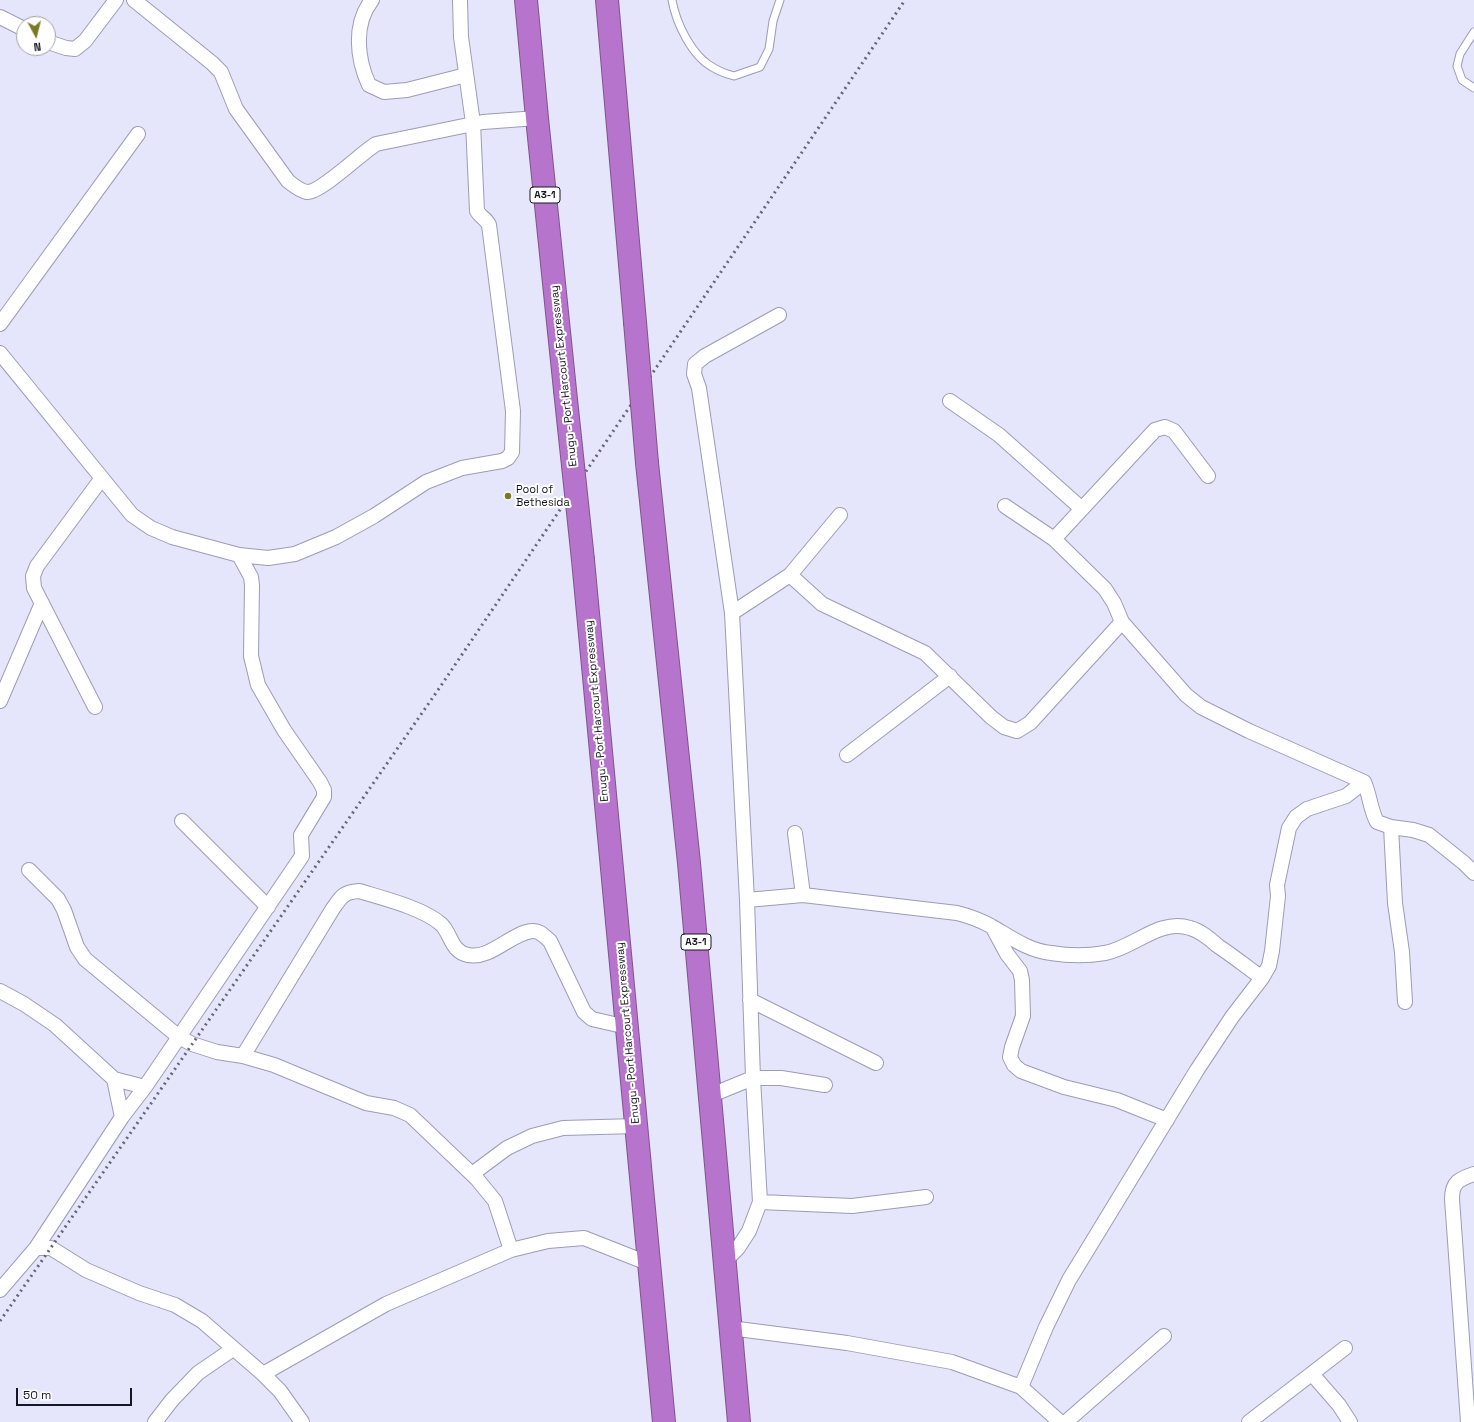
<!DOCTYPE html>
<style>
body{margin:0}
#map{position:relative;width:1474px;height:1422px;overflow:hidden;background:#e5e6fc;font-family:"Space Grotesk",sans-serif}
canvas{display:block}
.north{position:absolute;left:16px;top:16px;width:40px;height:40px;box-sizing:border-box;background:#fff;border:1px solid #a2a2a6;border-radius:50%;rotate:173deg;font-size:11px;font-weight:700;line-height:16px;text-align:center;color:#161720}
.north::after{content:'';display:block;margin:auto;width:14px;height:18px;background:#797b23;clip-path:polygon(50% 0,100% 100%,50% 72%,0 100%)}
.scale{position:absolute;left:16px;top:1388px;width:116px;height:18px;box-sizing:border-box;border:2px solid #161720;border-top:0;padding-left:5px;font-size:12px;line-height:14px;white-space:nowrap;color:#161720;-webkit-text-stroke:3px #fff;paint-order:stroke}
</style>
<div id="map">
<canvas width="1474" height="1422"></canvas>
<div class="north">N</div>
<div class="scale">50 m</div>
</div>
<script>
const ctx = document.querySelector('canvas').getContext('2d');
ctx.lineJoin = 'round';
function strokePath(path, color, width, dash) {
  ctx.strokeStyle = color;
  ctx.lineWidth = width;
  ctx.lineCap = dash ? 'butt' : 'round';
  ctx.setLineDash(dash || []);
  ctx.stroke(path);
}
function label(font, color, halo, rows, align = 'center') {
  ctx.font = font + ' "Space Grotesk",sans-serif';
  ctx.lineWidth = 4;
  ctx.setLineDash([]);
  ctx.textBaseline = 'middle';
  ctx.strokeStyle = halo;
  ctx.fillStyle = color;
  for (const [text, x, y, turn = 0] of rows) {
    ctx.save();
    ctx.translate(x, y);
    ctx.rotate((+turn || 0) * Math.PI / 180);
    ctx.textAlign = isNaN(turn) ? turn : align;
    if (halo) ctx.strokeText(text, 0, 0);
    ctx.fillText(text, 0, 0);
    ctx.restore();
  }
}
const lane = new Path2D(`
 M672 0C676 23 692 57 714 68 720 72 727 74 734 76L760 67 769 49 773 21 780 0
 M1474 32 1460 54 1457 66 1462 80 1474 88`);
const street = new Path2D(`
 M134 0 212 63 221 72 236 109 288 181C293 185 300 191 307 192 319 193 358 157 369 149L376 144 483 122 537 118
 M372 0C353 24 357 59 369 85L384 92 407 90 466 75
 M0 17 24 29
 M48 42 66 48 75 49 85 41 116 0
 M0 324 138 134
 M0 353 132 515 151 528 172 537 239 555 251 577 252 585 251 656 258 685 284 730 320 782 324 790V797L301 835 302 856 145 1087 122 1117 36 1248
 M950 401 999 435 1082 509
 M1005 506 1054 539 1105 589 1114 603 1122 622 1186 695 1201 707 1249 731 1364 782C1370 795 1370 809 1377 822L1391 827 1413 830 1429 835 1464 863 1474 873
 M1054 539 1155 430 1165 427 1174 431 1208 476
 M239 555 268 558 295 554 336 537 374 516 426 482 462 468 502 461 508 458 512 452 513 411 489 225C486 218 480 217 477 211L473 123 461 37 460 0
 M790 575 822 604 925 653 991 717 1004 727 1017 731 1030 723 1122 622
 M732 613 790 575 840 515
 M0 701 42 603
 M95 707 34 588 33 576 37 566 102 478
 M847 755 950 676
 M182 821 268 907
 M1391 827 1395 903 1402 952 1405 1002
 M795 833 803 895
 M29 870 58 899 64 910 77 947 85 959 179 1037 192 1044 217 1052 243 1056 274 1065 366 1103 394 1108 410 1115 477 1179 495 1201 511 1250
 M747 900 803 895 957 913C969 916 980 920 991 926 1010 937 1029 951 1051 953 1069 956 1088 956 1105 953 1134 948 1159 918 1190 928 1201 931 1210 939 1218 946 1233 956 1247 967 1262 978
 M993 928 1007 954 1020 971 1022 980 1023 1016 1012 1047 1010 1057 1014 1065 1021 1071 1064 1087 1117 1100 1167 1120
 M0 991 24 1004 55 1025 114 1079 145 1087
 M750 1000 876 1063
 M243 1056 332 910C341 897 343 892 359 891 382 898 423 908 441 924 451 933 451 952 468 955 490 960 511 933 532 931 540 930 545 937 550 941L584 1012 592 1019 627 1027
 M114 1079 122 1117
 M709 1096 753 1078H781L825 1085
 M472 1174 507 1148 532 1136 563 1128 637 1126
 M760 1202 852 1206 926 1197
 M724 1262 738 1248 749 1231 760 1202 753 1078 747 900 732 613 699 388 694 374 695 364 705 356 779 315
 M0 1290 36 1248H51L86 1270 139 1293 175 1305 202 1321 263 1374 386 1304 511 1250 548 1241 584 1238 650 1264
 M730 1328 847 1343 952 1362 1021 1387 1060 1422
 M263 1374 280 1391 302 1422
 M1312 1374 1339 1405 1350 1422
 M1021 1387 1046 1327 1069 1280 1197 1070 1232 1017 1262 978 1269 966 1272 951 1278 896 1277 885 1289 828 1296 817 1307 809 1346 796 1364 782
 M155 1422 172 1400 198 1373 233 1349
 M1066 1422 1164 1336
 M1249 1422 1345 1348
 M1468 1422 1452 1199C1452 1182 1459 1179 1474 1174`);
const highway = new Path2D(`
 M526 0 537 118 565 390
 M607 0 635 322
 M647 463 689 863 739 1422
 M583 560 664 1422`);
const rail = new Path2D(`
 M0 1321 438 690 905 0`);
const highwayBridge = new Path2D(`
 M635 322 647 463
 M565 390 583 560`);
const markers = [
 [508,496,4,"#797b23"]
];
const shields = [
 [545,195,30],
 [696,942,30]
];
const shieldNames = [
 ["A3-1",545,195],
 ["A3-1",696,942]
];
const streetNames = [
 ["Enugu - Port Harcourt Expressway",564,376,-96],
 ["Enugu - Port Harcourt Expressway",597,711,-95],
 ["Enugu - Port Harcourt Expressway",628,1033,-95]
];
const poiNames = [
 ["Pool of",516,490],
 ["Bethesida",516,503]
];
strokePath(lane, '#9b9cb6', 9);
strokePath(street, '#9b9cb6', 16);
strokePath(highway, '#7f5390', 24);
strokePath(lane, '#fff', 7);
strokePath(street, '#fff', 14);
strokePath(highway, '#b774cc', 22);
strokePath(rail, '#666775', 3, [2, 4]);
strokePath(highwayBridge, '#7f5390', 24, []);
strokePath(highwayBridge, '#b774cc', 22);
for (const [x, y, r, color] of markers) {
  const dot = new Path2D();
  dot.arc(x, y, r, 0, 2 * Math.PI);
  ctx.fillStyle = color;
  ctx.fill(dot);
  strokePath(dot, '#fff', 1.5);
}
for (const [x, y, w] of shields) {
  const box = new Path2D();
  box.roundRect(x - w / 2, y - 8, w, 16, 3);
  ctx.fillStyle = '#fff';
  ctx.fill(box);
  strokePath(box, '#161720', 1);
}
label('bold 10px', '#161720', null, shieldNames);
label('11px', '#161720', '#fff', streetNames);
label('11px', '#161720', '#fff', poiNames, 'left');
</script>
